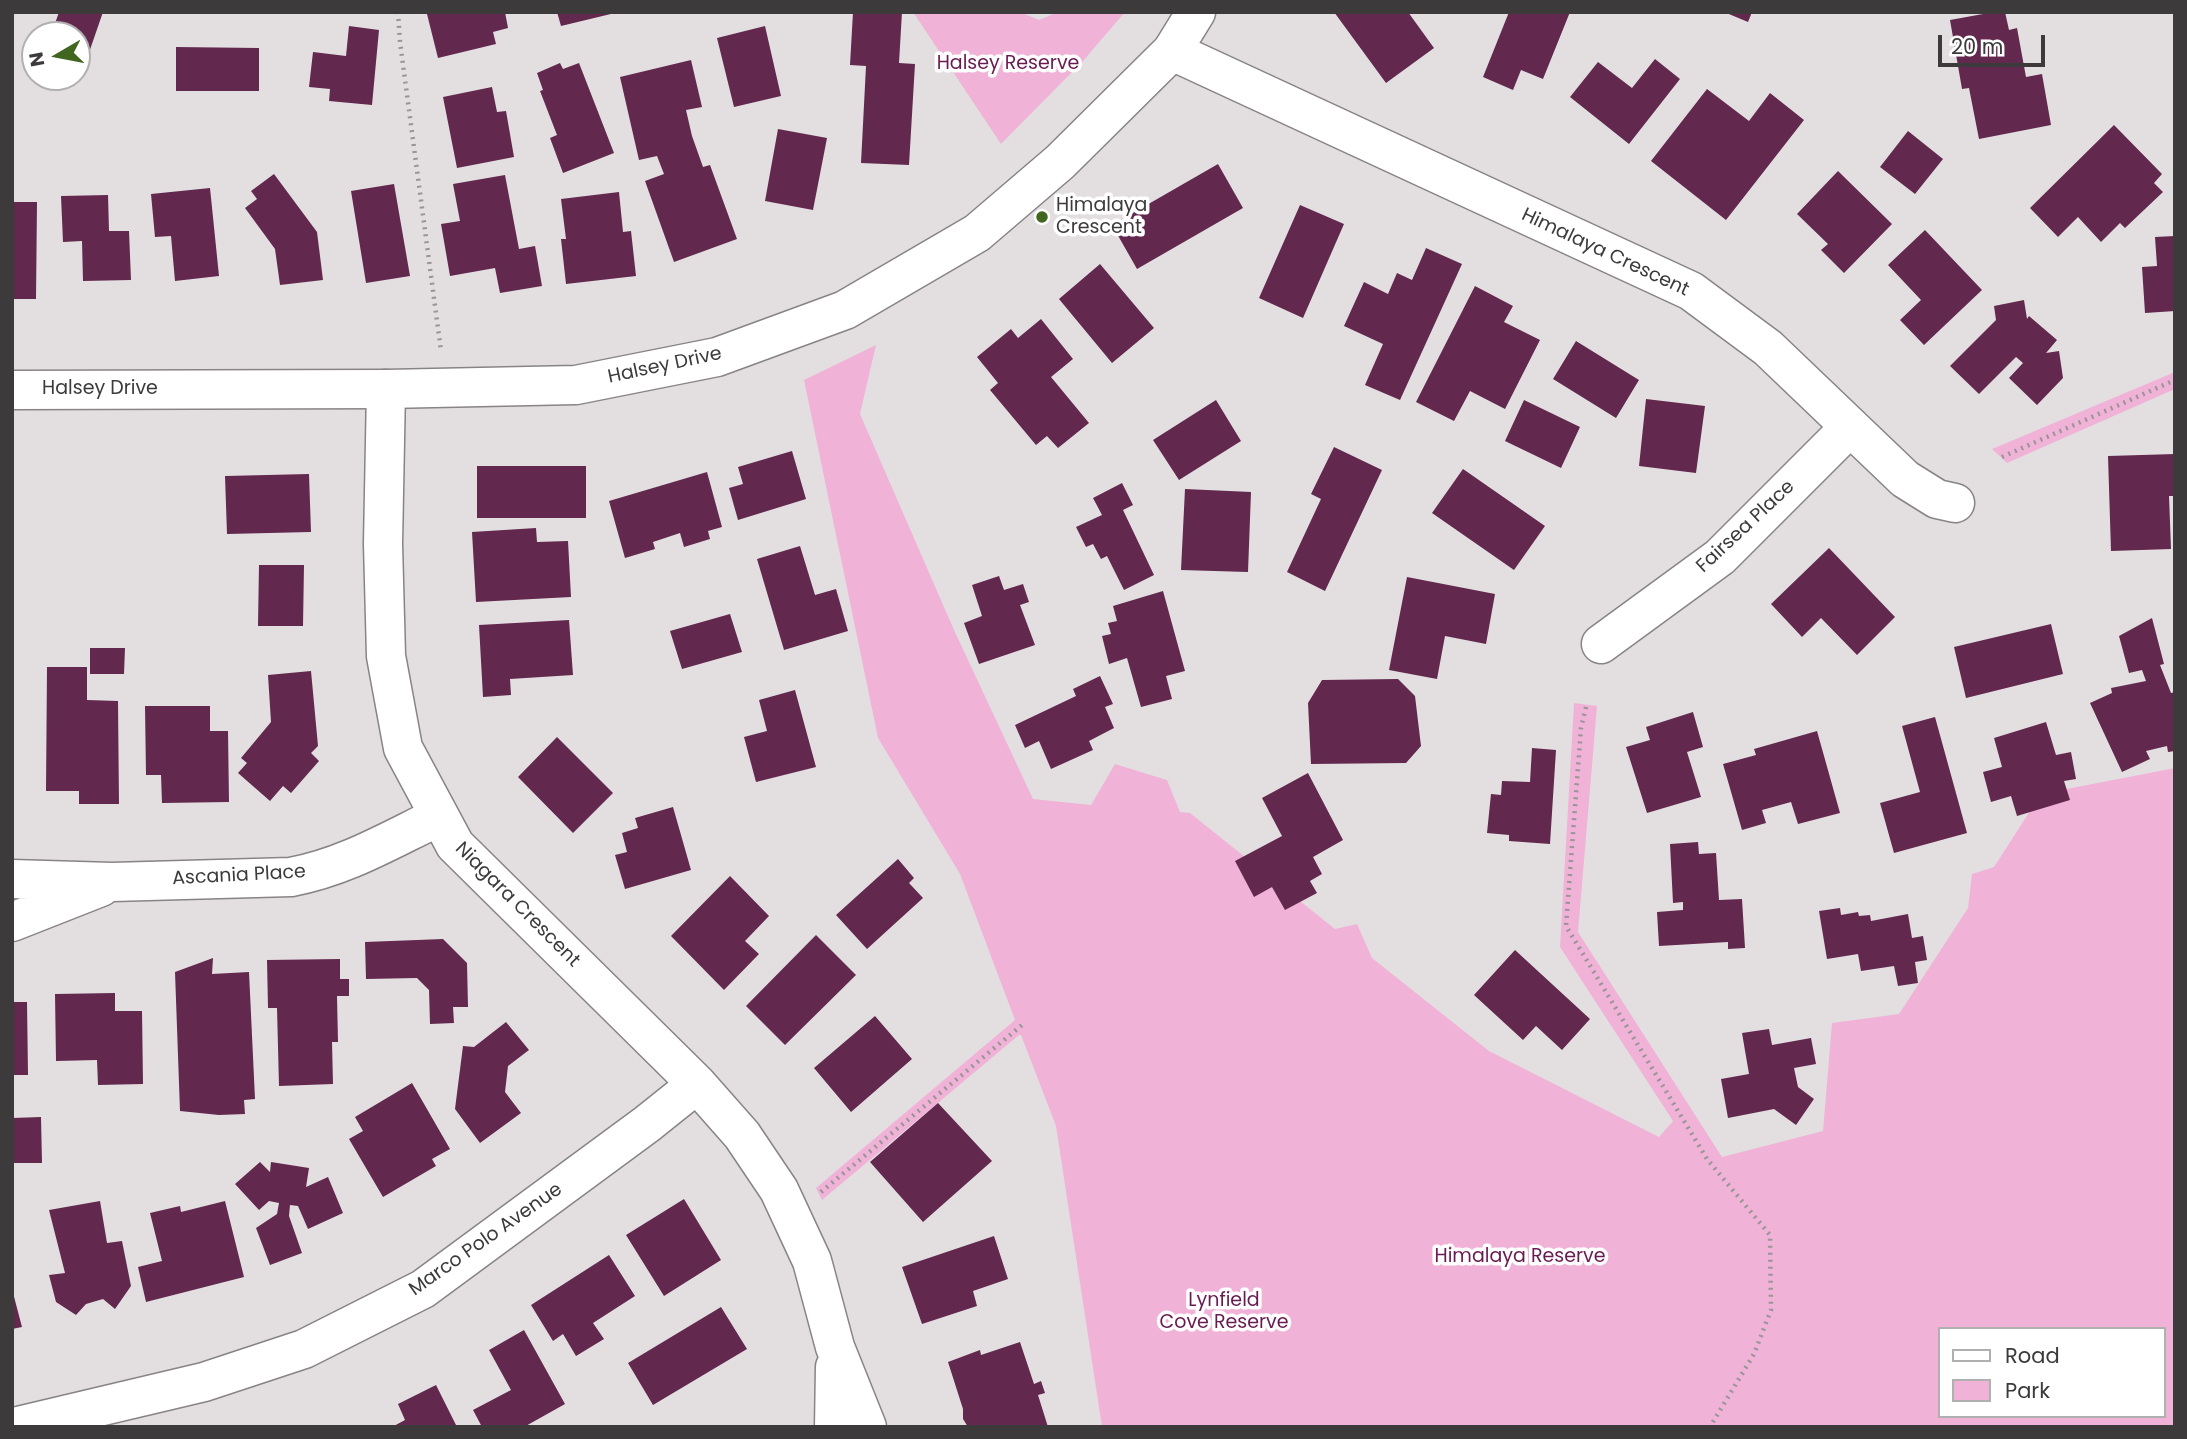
<!DOCTYPE html>
<style>
body{margin:0}
#map{position:relative;width:2187px;height:1439px;overflow:hidden;background:#e3dfe1;font-family:Poppins,sans-serif}
canvas{display:block}
.frame{position:absolute;inset:0;border:14px solid #3c3a3b;pointer-events:none}
.legend{position:absolute;left:1938px;top:1327px;width:228px;height:91px;box-sizing:border-box;background:#fff;border:2px solid #b1b0b1;margin:0;padding:9px 12px;list-style:none;font-size:21px;color:#3c3a3b}
.legend li{display:flex;align-items:center;gap:14px;height:35px}
.legend b{width:35px;border:2px solid #b1b0b1}
.north{position:absolute;left:21px;top:21px;width:70px;height:70px;box-sizing:border-box;background:#fff;border:2px solid #b1b0b1;border-radius:50%;rotate:260deg;font-size:19px;font-weight:700;line-height:28px;text-align:center;color:#3c3a3b}
.north::after{content:'';display:block;margin:auto;width:24px;height:32px;background:#40661f;clip-path:polygon(50% 0,100% 100%,50% 72%,0 100%)}
.scale{position:absolute;left:1938px;top:35px;width:107px;height:32px;box-sizing:border-box;border:4px solid #3c3a3b;border-top:0;padding-left:9px;font-size:21px;line-height:24px;white-space:nowrap;color:#3c3a3b;-webkit-text-stroke:5px #fff;paint-order:stroke}
</style>
<div id="map">
<canvas width="2187" height="1439"></canvas>
<div class="frame"></div>
<ul class="legend">
<li><b style="height:9px;background:#fff"></b>Road</li>
<li><b style="height:19px;background:#f0b3d7"></b>Park</li>
</ul>
<div class="north">N</div>
<div class="scale">20 m</div>
</div>
<script>
const ctx = document.querySelector('canvas').getContext('2d');
ctx.lineJoin = 'round';
function fillPath(path, color) {
  ctx.fillStyle = color;
  ctx.fill(path, 'evenodd');
}
function strokePath(path, color, width, dash) {
  ctx.strokeStyle = color;
  ctx.lineWidth = width;
  ctx.lineCap = dash ? 'butt' : 'round';
  ctx.setLineDash(dash || []);
  ctx.stroke(path);
}
function label(font, color, halo, rows, align = 'center') {
  ctx.font = font + ' Poppins,sans-serif';
  ctx.lineWidth = 7;
  ctx.setLineDash([]);
  ctx.textBaseline = 'middle';
  ctx.strokeStyle = halo;
  ctx.fillStyle = color;
  for (const [text, x, y, turn = 0] of rows) {
    ctx.save();
    ctx.translate(x, y);
    ctx.rotate((+turn || 0) * Math.PI / 180);
    ctx.textAlign = isNaN(turn) ? turn : align;
    if (halo) ctx.strokeText(text, 0, 0);
    ctx.fillText(text, 0, 0);
    ctx.restore();
  }
}
const green = new Path2D(`
 M913 12H1020L1039 20 1058 12H1125L1083 61 1001 144Z
 M876 345 860 414 954 630 1033 799 1091 805 1115 764 1167 780 1180 812 1190 813 1335 929 1357 924 1372 958 1489 1051 1659 1137 1673 1121 1560 947 1574 703 1597 706 1578 932 1722 1157 1823 1131 1832 1023 1899 1014 1968 908 1972 874 1994 867 2041 794 2175 768V1427H1102L1056 1126 1021 1035H1019L822 1200 816 1188 1015 1020 960 874 878 738 804 380ZM1940 1329H2164V1416H1940Z
 M2175 372V389L2007 463 1992 449Z`);
const building = new Path2D(`
 M59 12H103L84 67 77 64V35H51Z
 M434 12H505L508 28 493 32 496 44 438 58 427 14Z
 M557 12H615V13L561 26Z
 M853 12H902L899 63 915 64 909 165 861 163 866 66 850 65Z
 M1334 12H1408L1434 48 1386 83Z
 M1509 12H1570L1543 79 1521 70 1513 90 1483 77Z
 M1724 12H1752L1748 22Z
 M1994 12H2005L2009 30 2017 28 2026 77 2042 74 2051 125 1979 139 1969 88 1962 89 1950 20Z
 M349 26 379 30 372 105 329 101 330 89 309 87 313 52 346 56Z
 M765 26 781 96 734 107 717 38Z
 M176 47 259 48V91H176Z
 M1655 59 1680 79 1629 144 1570 97 1598 62 1632 88Z
 M691 60 702 107 686 110 692 136 703 167 710 165 737 239 674 262 645 181 664 174 657 156 639 160 620 77Z
 M560 63 563 69 579 63 614 153 563 173 550 138 557 135 540 91 543 90 537 73Z
 M492 87 497 112 506 111 514 157 457 168 443 97Z
 M1707 89 1749 121 1770 93 1804 120 1726 220 1651 161Z
 M2114 125 2162 174 2154 183 2163 192 2125 228 2120 223 2101 242 2078 217 2058 237 2030 208Z
 M778 129 827 138 813 210 765 201Z
 M1908 131 1943 159 1915 194 1880 167Z
 M1218 164 1243 208 1137 269 1112 225Z
 M1838 171 1892 224 1844 273 1821 250 1828 244 1797 214Z
 M274 174 317 232 323 280 280 285 275 249 245 208 257 199 251 191Z
 M505 175 519 249 535 246 542 286 500 293 495 268 450 276 441 224 460 221 453 184Z
 M394 184 410 276 366 283 351 191Z
 M210 188 219 276 175 281 171 236 155 237 151 194Z
 M619 192 623 232 631 231 636 276 566 284 561 239H566L561 199Z
 M108 195 109 231H129L131 280 83 281 82 241 63 242 61 196Z
 M12 202H37L36 299H12Z
 M1300 205 1344 224 1303 318 1259 298Z
 M1925 230 1982 290 1924 345 1900 320 1921 300 1888 265Z
 M2175 236V311L2145 313 2142 267 2157 266 2155 237Z
 M1426 248 1462 264 1400 400 1365 385 1383 344 1344 326 1364 282 1388 294 1397 273 1412 280Z
 M1100 264 1154 328 1112 363 1059 299Z
 M1475 286 1513 306 1504 322 1540 340 1505 409 1470 391 1454 421 1416 402Z
 M2024 300 2027 319 2029 316 2057 340 2046 353 2059 351 2063 378 2037 405 2009 378 2023 363 2016 357 1979 394 1950 366 1996 320 1994 306Z
 M1041 319 1073 359 1051 377 1089 423 1058 448 1047 436 1036 445 990 390 998 383 977 357 1011 329 1018 338Z
 M1576 341 1639 380 1616 418 1553 379Z
 M1646 399 1705 406 1696 473 1639 466Z
 M1216 400 1241 441 1179 480 1153 440Z
 M1524 400 1580 427 1561 468 1505 441Z
 M1334 447 1382 470 1325 591 1287 572 1321 499 1311 494Z
 M792 451 806 499 738 520 729 488 743 484 738 467Z
 M2175 454V496H2169L2171 549 2111 551 2108 456Z
 M477 466H586V518H477Z
 M1463 469 1545 526 1514 570 1432 513Z
 M707 472 722 527 708 531 710 539 684 547 680 533 653 542 655 549 625 558 609 501Z
 M309 474 311 532 227 534 225 476Z
 M1122 483 1133 505 1123 510 1154 575 1124 590 1107 556 1101 559 1093 544 1086 547 1076 527 1102 515 1093 498Z
 M1185 489 1251 492 1248 572 1181 570Z
 M536 528 537 542 568 541 571 597 476 602 472 532Z
 M800 546 815 595 836 589 848 631 784 650 757 559Z
 M1829 548 1895 617 1857 655 1821 618 1802 637 1771 604Z
 M259 565H304L303 626H258Z
 M999 576 1004 590 1023 584 1029 602 1020 605 1035 645 979 664 964 623 982 616 972 585Z
 M1407 577 1495 594 1486 644 1445 636 1437 679 1389 670Z
 M1163 591 1185 671 1166 676 1172 699 1141 707 1127 658 1109 664 1102 636 1111 634 1108 623 1117 621 1113 606Z
 M730 614 742 652 682 669 670 631Z
 M2152 618 2164 664 2160 665 2171 693 2175 692V751L2168 752 2167 746 2146 751 2150 759 2122 772 2090 703 2112 693 2111 688 2146 681 2142 670 2129 673 2119 636Z
 M569 620 573 675 510 679 511 695 483 697 479 625Z
 M2051 624 2063 674 1966 698 1954 647Z
 M90 648H125L124 674H90Z
 M47 667H87V700L118 701 119 804H79V791H46Z
 M311 671 318 746 311 753 319 761 291 793 283 786 270 801 238 773 247 763 241 758 271 722 268 675Z
 M1100 676 1113 704 1105 707 1114 728 1089 741 1093 750 1051 769 1039 741 1025 748 1015 725 1076 696 1073 689Z
 M1398 679 1415 696 1421 746 1406 763 1311 764 1308 703 1322 680Z
 M795 690 816 767 756 782 744 737 767 731 759 700Z
 M145 706H210V731H228L229 802 162 803 161 775H146Z
 M1693 712 1703 747 1687 752 1701 797 1647 813 1626 747 1650 740 1646 727Z
 M1935 717 1967 833 1894 853 1880 803 1920 792 1902 726Z
 M2046 722 2056 755 2071 752 2076 779 2064 781 2070 800 2017 816 2011 796 1991 802 1983 772 2002 767 1994 738Z
 M1817 731 1840 813 1798 824 1791 802 1762 810 1766 823 1742 830 1723 764 1756 755 1754 749Z
 M557 737 613 793 573 833 518 777Z
 M1532 748 1556 750 1550 844 1509 841V835L1487 833 1491 794 1501 795 1502 781 1530 782Z
 M1308 773 1343 840 1313 857 1322 874 1310 881 1317 893 1285 910 1272 887 1254 897 1235 861 1282 836 1262 798Z
 M673 807 691 870 625 889 615 855 627 852 622 833 638 828 635 818Z
 M1698 842 1699 854 1716 853 1719 900 1742 899 1745 948 1728 949V942L1659 946 1657 912 1683 910V902L1673 903 1670 844Z
 M898 859 914 878 909 883 923 898 867 949 836 915Z
 M730 876 769 916 745 941 759 954 724 990 671 936Z
 M1840 908 1841 915 1858 912 1859 916 1870 915 1871 921 1908 914 1912 938 1923 936 1927 960 1915 962 1918 983 1898 986 1894 966 1861 971 1858 954 1827 959 1819 911Z
 M816 935 856 975 785 1045 746 1006Z
 M443 939 467 963 468 1007H453L454 1023 430 1024 429 990 417 978 366 979 365 942Z
 M1515 950 1590 1019 1562 1050 1536 1026 1523 1040 1474 995Z
 M213 958 212 974 249 972 255 1099 244 1100 245 1114 219 1115 180 1111 175 972Z
 M340 959V979H349V996H337L338 1042H332L333 1084 279 1086 277 1008H268L267 960Z
 M115 993V1011H142L143 1084 98 1085 97 1060 56 1061 55 994Z
 M12 1002H27L28 1075H12Z
 M875 1016 912 1059 851 1112 814 1068Z
 M506 1022 529 1050 508 1066 505 1092 521 1113 480 1143 455 1109 463 1046 474 1047Z
 M1769 1029 1772 1045 1811 1038 1816 1064 1794 1068 1798 1087 1814 1099 1796 1125 1774 1109 1728 1118 1721 1079 1749 1074 1742 1033Z
 M412 1083 450 1149 432 1159 436 1166 383 1197 349 1139 363 1131 355 1117Z
 M938 1103 992 1161 923 1222 870 1162Z
 M41 1117 42 1163H12V1118Z
 M260 1162 270 1172 271 1162 309 1168 306 1187 328 1177 343 1213 308 1229 298 1206 290 1205 289 1216 302 1253 270 1265 256 1228 277 1214 279 1203 269 1201 259 1210 235 1184Z
 M684 1199 721 1260 664 1296 626 1235Z
 M100 1201 107 1243 122 1241 131 1286 115 1309 103 1299 86 1304 76 1315 56 1302 49 1275 65 1273 49 1210Z
 M225 1201 244 1277 146 1302 138 1267 162 1261 150 1213 180 1206 181 1212Z
 M994 1236 1008 1279 973 1291 977 1306 922 1324 902 1267Z
 M609 1255 635 1296 593 1323 604 1339 576 1356 563 1334 553 1341 531 1305Z
 M12 1289 22 1327 12 1329Z
 M721 1307 747 1349 653 1405 628 1363Z
 M524 1330 565 1404 524 1427H482L473 1410 511 1390 489 1350Z
 M1020 1342 1034 1384 1041 1381 1045 1393 1038 1395 1048 1427H968L963 1419V1409L948 1362 980 1350 981 1355Z
 M436 1385 457 1427H392L405 1420 398 1404Z`);
const path = new Path2D(`
 M398 12 400 42 441 351
 M2002 457 2175 380
 M1586 707 1581 728 1566 926 1707 1159 1770 1235 1771 1310 1754 1354 1710 1427
 M821 1192 1022 1025`);
const minor = new Path2D(`
 M1172 51 1691 291 1768 348 1905 479 1937 499 1955 503
 M386 389 383 544 386 656 403 748 455 845 697 1084 742 1135 779 1190 812 1261 835 1347 867 1427
 M1601 644 1720 557 1850 427
 M12 879 112 882 291 877C345 867 390 840 438 817
 M12 922 101 887
 M14 1427 204 1382 304 1349 423 1289 647 1124 697 1084
 M834 1427 835 1367`);
const tertiary = new Path2D(`
 M12 390 386 389 576 385 717 357 845 310 977 233 1060 162 1172 51 1196 12`);
const markers = [
 [1042,217,7,"#40661f"]
];
const parkNames = [
 ["Halsey Reserve",1008,64],
 ["Himalaya Reserve",1520,1257],
 ["Lynfield",1224,1301],
 ["Cove Reserve",1224,1323]
];
const poiNames = [
 ["Himalaya",1056,206],
 ["Crescent",1056,228]
];
const streetNames = [
 ["Himalaya Crescent",1605,253,25],
 ["Halsey Drive",665,366,-12],
 ["Halsey Drive",100,389],
 ["Fairsea Place",1746,527,-43],
 ["Ascania Place",239,876,-3],
 ["Niagara Crescent",517,905,45],
 ["Marco Polo Avenue",486,1240,-35]
];
fillPath(green, '#f0b3d7');
fillPath(building, '#62284e');
strokePath(minor, '#888386', 41);
strokePath(tertiary, '#888386', 41);
strokePath(path, '#999597', 4.5, [2, 5]);
strokePath(minor, '#fff', 38);
strokePath(tertiary, '#fff', 38);
for (const [x, y, r, color] of markers) {
  const dot = new Path2D();
  dot.arc(x, y, r, 0, 2 * Math.PI);
  ctx.fillStyle = color;
  ctx.fill(dot);
  strokePath(dot, '#fff', 2.5);
}
label('19px', '#691a50', '#fff', parkNames);
label('19px', '#3c3a3b', '#fff', poiNames, 'left');
label('19px', '#3c3a3b', '#fff', streetNames);
</script>
